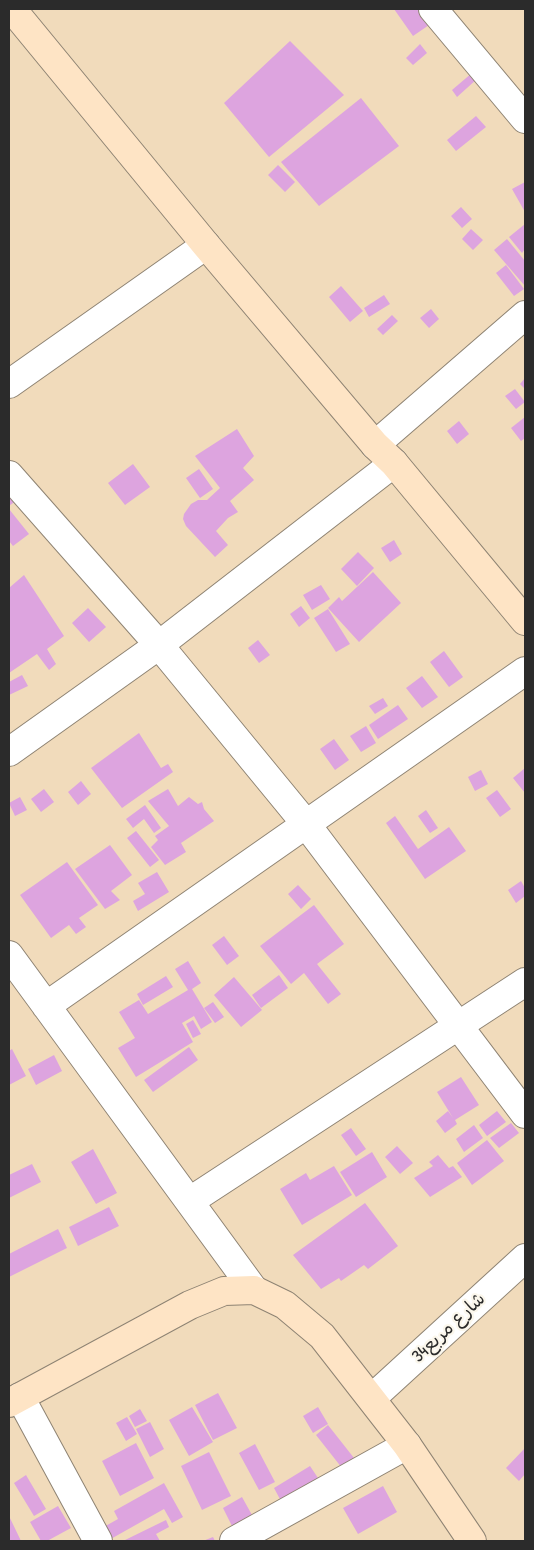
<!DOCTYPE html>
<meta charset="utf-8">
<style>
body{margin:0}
#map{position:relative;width:534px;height:1550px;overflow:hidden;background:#f1dbbb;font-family:"Patrick Hand",sans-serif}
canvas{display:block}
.frame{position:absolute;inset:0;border:10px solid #2b2b2b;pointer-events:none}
</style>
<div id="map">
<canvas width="534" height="1550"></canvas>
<div class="frame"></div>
</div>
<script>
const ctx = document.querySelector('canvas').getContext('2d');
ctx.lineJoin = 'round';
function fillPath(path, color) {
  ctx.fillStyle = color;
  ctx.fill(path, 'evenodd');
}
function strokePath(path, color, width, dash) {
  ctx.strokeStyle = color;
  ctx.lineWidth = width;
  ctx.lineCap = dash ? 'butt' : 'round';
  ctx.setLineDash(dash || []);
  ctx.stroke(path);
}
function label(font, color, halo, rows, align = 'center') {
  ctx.font = font + ' "Patrick Hand","Playpen Sans Arabic",sans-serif';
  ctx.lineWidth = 4.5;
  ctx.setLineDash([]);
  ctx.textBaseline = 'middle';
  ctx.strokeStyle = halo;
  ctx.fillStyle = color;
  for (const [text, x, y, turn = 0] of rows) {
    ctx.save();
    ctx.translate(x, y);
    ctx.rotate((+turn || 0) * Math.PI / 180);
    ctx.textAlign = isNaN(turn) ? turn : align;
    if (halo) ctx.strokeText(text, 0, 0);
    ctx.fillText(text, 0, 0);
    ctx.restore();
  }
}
const building = new Path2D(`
 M394 9H422L432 23 413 36Z
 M290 41 344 95 269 157 224 103Z
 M420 44 427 53 413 65 406 58Z
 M472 73 477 79 457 97 452 90Z
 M361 98 399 146 319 206 281 162Z
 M476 116 486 127 456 151 447 140Z
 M278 165 295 182 285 192 268 175Z
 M525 182V212L512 189Z
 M461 207 472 219 462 228 451 216Z
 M525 224V249L522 253 509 237Z
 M471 229 483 240 473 250 462 239Z
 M507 239 525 261V286L494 250Z
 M506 265 524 289 514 296 496 273Z
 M341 286 363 311 350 322 329 297Z
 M384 295 390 304 369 317 364 308Z
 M431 309 439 319 429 328 420 318Z
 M392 315 398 321 383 335 377 329Z
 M525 378V389L520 384Z
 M515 389 525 402 516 409 505 396Z
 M525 417V438L521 441 511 428Z
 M459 421 469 434 457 444 447 431Z
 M237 429 254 456 243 468 254 480 230 501 238 512 228 518 216 531 228 545 215 557 186 526 183 519 184 514 191 504 198 500H207L220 488 195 456Z
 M133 464 150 487 125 505 108 483Z
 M199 469 213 489 200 498 186 478Z
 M9 481 21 497 9 506Z
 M9 509 29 534 13 546 9 541Z
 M394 540 402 554 390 562 381 548Z
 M358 552 374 568 357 586 341 569Z
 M373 572 401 603 359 642 328 608 339 597 342 601Z
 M24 575 64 636 47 649 56 664 49 670 37 654 9 673V588Z
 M321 585 330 599 312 610 303 595Z
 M301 606 310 618 299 627 290 614Z
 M88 608 106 627 89 642 72 623Z
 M328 609 350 644 336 652 314 618Z
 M258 640 270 655 259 663 248 648Z
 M444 651 463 677 449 687 430 662Z
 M22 675 28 686 9 695V682Z
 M422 676 438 697 422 708 406 688Z
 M383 698 388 706 375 714 369 706Z
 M398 705 408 719 378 739 369 725Z
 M366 726 376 743 361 752 350 736Z
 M139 733 161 768 168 764 173 772 122 808 91 768Z
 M334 739 349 760 335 770 320 749Z
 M525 768V793L513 778Z
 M481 770 488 784 475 791 468 777Z
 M81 781 91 794 78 805 68 792Z
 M44 789 54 802 41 812 31 799Z
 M168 789 178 806 189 797 198 804 202 802 204 809 214 821 181 843 186 852 165 865 151 847 158 840 155 836 169 826 148 801Z
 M497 790 511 809 500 817 486 798Z
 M20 797 27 810 15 816 9 803Z
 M145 805 161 828 154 833 144 819 133 828 126 819Z
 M426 810 438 828 430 833 418 816Z
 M395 816 418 849 449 827 466 851 425 879 386 823Z
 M136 831 159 860 150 867 127 838Z
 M110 845 132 875 111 891 120 900 105 909 75 869Z
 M67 862 98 905 79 918 86 927 76 934 69 925 51 938 20 895Z
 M157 872 169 892 138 911 133 901 145 894 138 883Z
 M521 881 525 888V896L516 903 508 890Z
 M298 885 311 899 301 909 288 894Z
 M314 905 344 944 317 964 341 994 328 1004 304 973 291 984 260 946Z
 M224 936 239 956 227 965 212 945Z
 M188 961 201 983 192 989 212 1022 201 1029 194 1016 182 1023 193 1042 136 1077 118 1048 135 1038 119 1012 139 1000 148 1014 188 990 175 969Z
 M279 975 288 988 261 1008 252 995Z
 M166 976 173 987 143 1005 137 994Z
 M234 977 262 1010 241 1027 214 995Z
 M213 1002 224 1017 215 1023 204 1008Z
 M193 1020 201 1034 193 1038 186 1024Z
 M189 1047 198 1060 153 1092 144 1080Z
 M12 1049 26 1076 9 1085V1051Z
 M54 1055 62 1071 36 1085 28 1069Z
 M461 1077 479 1105 455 1120 457 1124 445 1133 436 1121 448 1111 453 1118 437 1092Z
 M497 1111 506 1122 487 1136 479 1125Z
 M511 1123 519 1133 499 1148 490 1138Z
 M474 1125 483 1138 464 1152 456 1139Z
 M351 1128 366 1149 356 1156 341 1135Z
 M487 1140 504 1161 472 1185 457 1163Z
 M397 1146 413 1163 400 1174 385 1157Z
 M93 1149 117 1193 96 1204 71 1162Z
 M372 1152 387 1177 356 1197 340 1172Z
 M438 1155 449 1168 453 1166 462 1177 430 1197 414 1178 433 1166 429 1162Z
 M32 1164 41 1182 9 1198V1175Z
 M334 1166 352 1195 302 1225 280 1189 306 1173 310 1180Z
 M365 1203 398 1246 368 1269 364 1265 341 1281 339 1278 321 1289 293 1255Z
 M109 1207 119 1226 78 1246 69 1227Z
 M58 1229 67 1248 9 1277V1254Z
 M218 1393 237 1428 213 1440 195 1405Z
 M192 1407 213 1442 189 1456 169 1420Z
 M318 1407 328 1424 313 1433 303 1416Z
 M140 1409 147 1421 135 1427 129 1416Z
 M127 1417 137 1434 126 1441 116 1423Z
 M150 1422 164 1449 150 1457 136 1429Z
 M328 1425 354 1458 342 1468 316 1435Z
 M136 1443 154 1478 120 1496 102 1461Z
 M255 1444 275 1482 259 1490 239 1453Z
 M525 1448V1474L519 1481 506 1468Z
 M209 1452 231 1496 202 1510 181 1466Z
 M310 1466 318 1478 281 1501 274 1488Z
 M26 1475 46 1509 34 1516 14 1483Z
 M164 1483 183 1517 172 1523 164 1509 109 1540 102 1528 118 1519 114 1511Z
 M383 1486 397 1512 358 1534 343 1508Z
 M242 1497 252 1515 232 1526 223 1508Z
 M58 1506 71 1528 47 1541H41L30 1522Z
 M9 1516 21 1541H9Z
 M166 1520 169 1527 156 1534 160 1541H123Z
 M213 1537 215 1541H203Z`);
const minor = new Path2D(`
 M433 9 525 119
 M9 384 206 245
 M375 445 525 315
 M9 475 159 645 306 824 525 1114
 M9 752 159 645 394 463
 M9 955 254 1290
 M46 1006 525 671
 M190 1201 525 982
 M20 1397 98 1541
 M372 1398 525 1258
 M234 1541 407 1445`);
const secondary = new Path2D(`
 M12 9 206 245 375 445 394 463 525 621
 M9 1403 190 1305 224 1291 254 1290 285 1305 322 1336 407 1445 472 1541`);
const streetNames = [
 ["شارع مربع34",449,1328,-43]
];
fillPath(building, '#dda4df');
strokePath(minor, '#8e8373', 30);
strokePath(secondary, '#8e8373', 30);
strokePath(minor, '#fff', 28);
strokePath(secondary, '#fee4c5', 28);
label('18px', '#2b2b2b', '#fbf7ec', streetNames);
</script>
